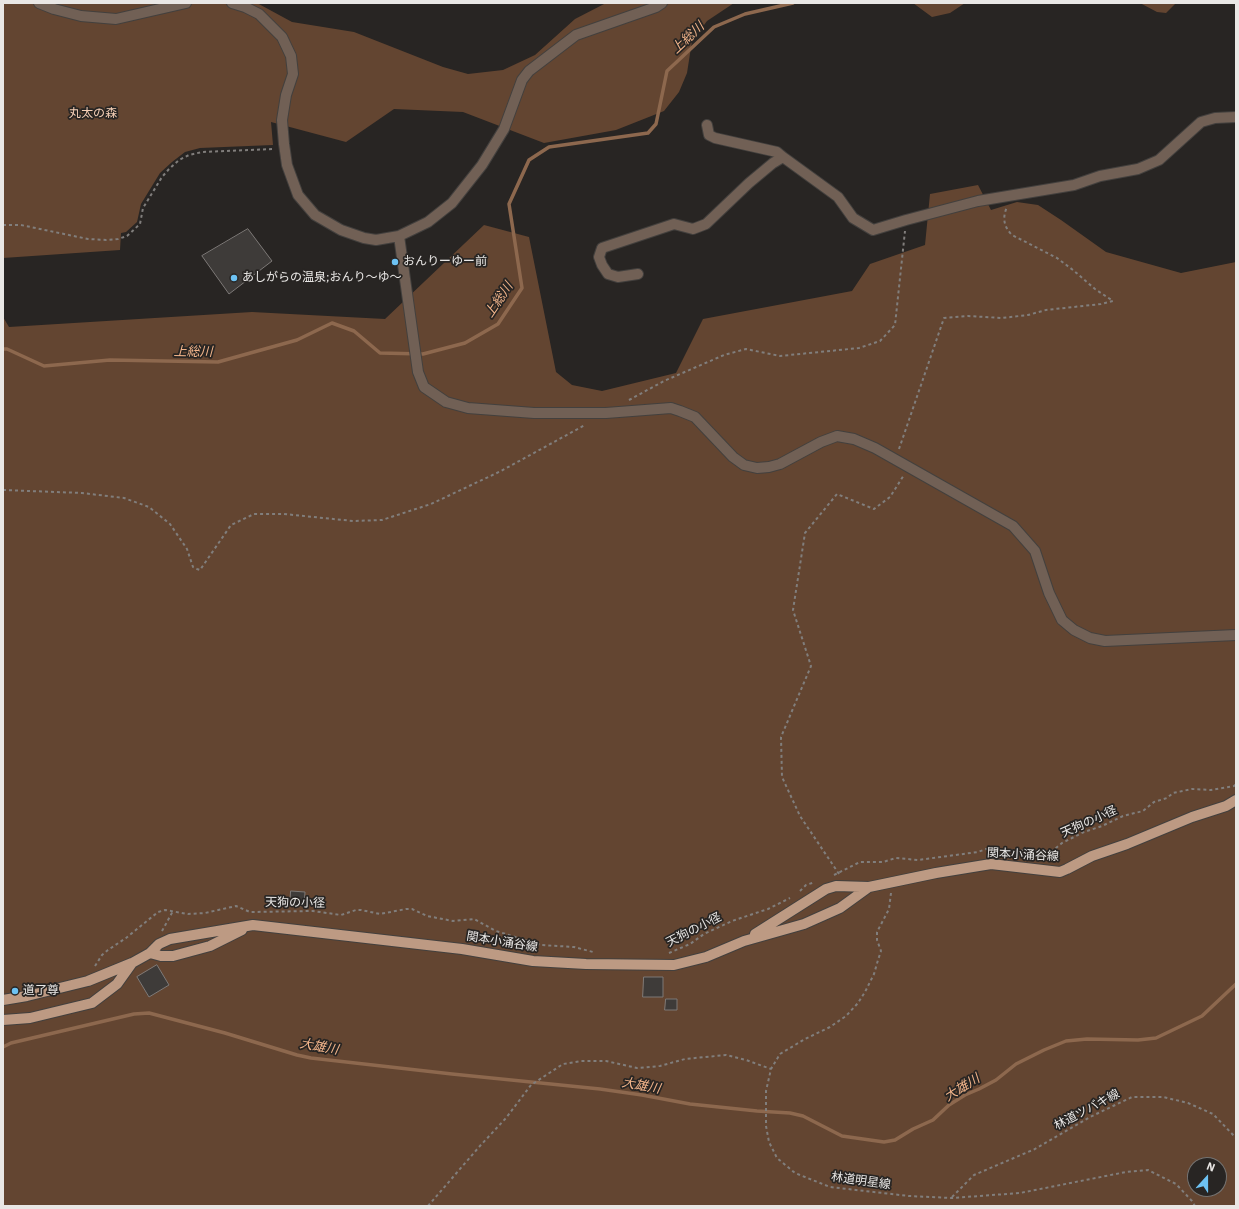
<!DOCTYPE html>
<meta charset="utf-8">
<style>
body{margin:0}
#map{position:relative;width:1239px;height:1209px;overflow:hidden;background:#282523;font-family:"IBM Plex Sans",sans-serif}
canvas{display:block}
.frame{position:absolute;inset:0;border:4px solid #e9e7e5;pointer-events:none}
.north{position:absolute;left:1187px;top:1157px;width:40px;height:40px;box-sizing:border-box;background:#282523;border:1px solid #757371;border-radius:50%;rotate:21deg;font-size:11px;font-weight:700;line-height:16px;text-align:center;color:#e9e7e5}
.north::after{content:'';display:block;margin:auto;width:14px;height:18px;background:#6dc2f3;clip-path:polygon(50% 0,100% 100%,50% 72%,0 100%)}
</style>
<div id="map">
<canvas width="1239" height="1209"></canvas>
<div class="frame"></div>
<div class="north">N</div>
</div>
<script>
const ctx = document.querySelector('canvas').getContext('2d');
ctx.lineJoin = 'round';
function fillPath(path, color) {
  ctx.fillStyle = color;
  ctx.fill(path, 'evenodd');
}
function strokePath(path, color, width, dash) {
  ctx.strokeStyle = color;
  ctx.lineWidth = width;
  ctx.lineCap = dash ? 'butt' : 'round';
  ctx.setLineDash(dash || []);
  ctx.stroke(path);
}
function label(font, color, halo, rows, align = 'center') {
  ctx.font = font + ' "IBM Plex Sans","Noto Sans JP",sans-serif';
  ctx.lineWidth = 3.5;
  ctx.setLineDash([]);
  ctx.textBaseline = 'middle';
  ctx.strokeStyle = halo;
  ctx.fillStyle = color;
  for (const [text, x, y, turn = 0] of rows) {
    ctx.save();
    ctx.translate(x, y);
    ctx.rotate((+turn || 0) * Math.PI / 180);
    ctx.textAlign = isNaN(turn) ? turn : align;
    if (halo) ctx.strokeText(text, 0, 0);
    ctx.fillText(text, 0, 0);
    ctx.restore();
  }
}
const green = new Path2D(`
 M3 3H257L292 22 354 32 443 67 468 74 503 70 535 55 575 19 606 3H734L707 21 692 41 687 73 679 92 664 111 616 130 544 143 463 112 394 109 346 142 271 122 273 145 200 148 185 152 172 162 160 173 141 204 137 222 126 232 121 233 120 250 3 258Z
 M913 3H965L950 13 932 17Z
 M1140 3H1176L1166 13 1157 12Z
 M978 185 991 210 1017 202 1038 205 1061 220 1106 252 1181 273 1236 262V1206H3V317L9 327 252 312 385 319 484 225 529 237 556 372 572 385 602 391 676 373 703 319 852 291 870 264 925 245 930 194ZM1195 1165H1219V1189H1195Z`);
const stream = new Path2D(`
 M3 349H7L44 366 110 360 218 362 297 340 332 323 354 331 380 353 423 354 465 343 498 324 522 288 509 204 529 160 549 147 648 133 656 124 667 71 714 27 745 14 793 3
 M3 1047 11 1043 134 1014 149 1013 225 1033 297 1055 311 1058 452 1074 600 1089 642 1095 690 1104 757 1111 790 1113 803 1116 842 1136 884 1142 895 1140 913 1129 933 1120 949 1105 965 1095 979 1089 996 1080 1016 1064 1044 1050 1066 1041 1087 1039 1138 1040 1156 1038 1202 1016 1236 984`);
const building = new Path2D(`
 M248 229 272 261 229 294 202 256Z
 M291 891 305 892 304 906 290 905Z
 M157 965 169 985 149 997 137 977Z
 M644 977H663V997H643Z
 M666 999H677V1010H665Z`);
const path = new Path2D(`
 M3 225H21L88 239 106 240 118 239 127 236 140 224 143 208 162 177 169 169 179 160 189 155 202 152 274 149
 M629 400 664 381 724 355 746 349 780 356 859 348 880 341 895 325 905 231
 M899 449 944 318 968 316 1002 318 1028 315 1046 310 1101 304 1113 301 1095 289 1073 270 1057 258 1012 235C1004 227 1002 218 1007 207
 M3 490 82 493 124 498 149 507 170 524 187 549 193 567 197 569 200 570 231 525 254 514H284L353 521 382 520 431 504 501 471 585 425
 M839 874 800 816 782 777 781 737 811 666 793 610 805 533 837 494 874 509 890 497 904 475
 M834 875 860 862H883L896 858 918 860 978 852 986 849 1044 851 1051 852 1062 843 1084 832 1102 826 1123 816 1143 811 1154 802 1167 798 1173 793 1192 789 1211 790 1234 786 1236 784
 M800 891 806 885 815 882
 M891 893 889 909 877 932V940L881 951 878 960 874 974 865 992 858 1003 846 1016 830 1027 805 1039 780 1054 771 1069 766 1091V1126L769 1142 777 1158 795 1173 830 1187 909 1196 952 1198 1020 1193 1126 1172 1148 1170 1176 1184 1192 1201 1195 1206
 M162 931 173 911
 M669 953 690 944 704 934 732 921 768 909 790 898
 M95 966 102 955 108 950 126 938 158 912 165 910 188 914 205 913 236 906 250 912 313 911 341 915 356 910H361L380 914 406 909H412L427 916 453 921 474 919 496 931 541 945 574 947 593 952
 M952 1197 974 1175 1035 1149 1090 1117 1132 1097H1163L1188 1103 1213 1114 1236 1138
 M428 1206 479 1147 506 1118 531 1085 563 1064 581 1061H606L637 1068 660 1066 685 1059 726 1055 746 1060 771 1069`);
const minor = new Path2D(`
 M39 3 54 9 81 16 116 19 186 3
 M232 3 245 7 259 14 282 37 291 56 293 74 286 95 282 120 284 144 287 165 298 195 315 215 341 230 364 238 376 240 399 236 428 222 452 203 482 165 504 129 522 80 529 71 576 35 656 7 662 3
 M707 125 709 135 715 138 777 152 783 157
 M399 236 418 372 424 387 446 402 468 408 534 413H606L671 408 680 411 695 417 733 457 744 465 757 468 769 467 780 464 821 442 837 436 854 439 875 448 1013 526 1035 551 1049 593 1062 620 1074 630 1090 638 1105 641 1236 635
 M638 274 618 277 608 274 602 265 599 257 602 248 674 224 693 229 706 224 749 183 773 163 783 157 838 197 853 218 873 230 906 220 978 201 1074 185 1100 176 1138 169 1159 160 1201 122 1215 118 1236 117`);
const major = new Path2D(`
 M755 934 826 889 836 886 869 887 936 873 991 864 1060 872 1067 869 1092 856 1127 844 1192 817 1226 806 1236 800
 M150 953 161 956H173L210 946 242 930
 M3 1000 27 996 88 981 132 963 150 953 159 944 170 939 253 925 462 949 533 961 586 964 674 965 706 957 744 941 804 924 840 908 869 887
 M3 1020 30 1018 92 1003 117 984 132 963`);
const markers = [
 [395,262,4,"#6dc2f3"],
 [234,278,4,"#6dc2f3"],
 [15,991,4,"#6dc2f3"]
];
const parkNames = [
 ["丸太の森",93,114]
];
const poiNames = [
 ["おんりーゆー前",403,262],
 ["あしがらの温泉;おんり〜ゆ〜",242,278],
 ["道了尊",23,991]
];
const streetNames = [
 ["天狗の小径",1089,822,-24],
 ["関本小涌谷線",1023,855,3],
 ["天狗の小径",295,903,1],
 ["天狗の小径",694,930,-27],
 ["関本小涌谷線",502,942,9],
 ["林道ツバキ線",1087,1110,-28],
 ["林道明星線",861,1181,8]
];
const waterNames = [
 ["上総川",688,38,-43],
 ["上総川",499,300,-56],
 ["上総川",193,352,1],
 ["大雄川",319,1047,10],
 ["大雄川",641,1086,10],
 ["大雄川",962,1088,-32]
];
fillPath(green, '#634531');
strokePath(stream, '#8d684e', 3.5);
fillPath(building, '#3e3b39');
strokePath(building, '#7d7977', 1);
strokePath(minor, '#43403e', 12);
strokePath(major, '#43403e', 12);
strokePath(path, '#817e7c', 2, [3, 3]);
strokePath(minor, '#716055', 10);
strokePath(major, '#bd9a83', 10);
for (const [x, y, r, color] of markers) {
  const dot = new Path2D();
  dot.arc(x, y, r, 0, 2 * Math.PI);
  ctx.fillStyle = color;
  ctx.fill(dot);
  strokePath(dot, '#282523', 1.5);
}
label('12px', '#f7d0b7', '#282523', parkNames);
label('12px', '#e9e7e5', '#282523', poiNames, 'left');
label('12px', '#e9e7e5', '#282523', streetNames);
label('italic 13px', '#f2b48a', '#282523', waterNames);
</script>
